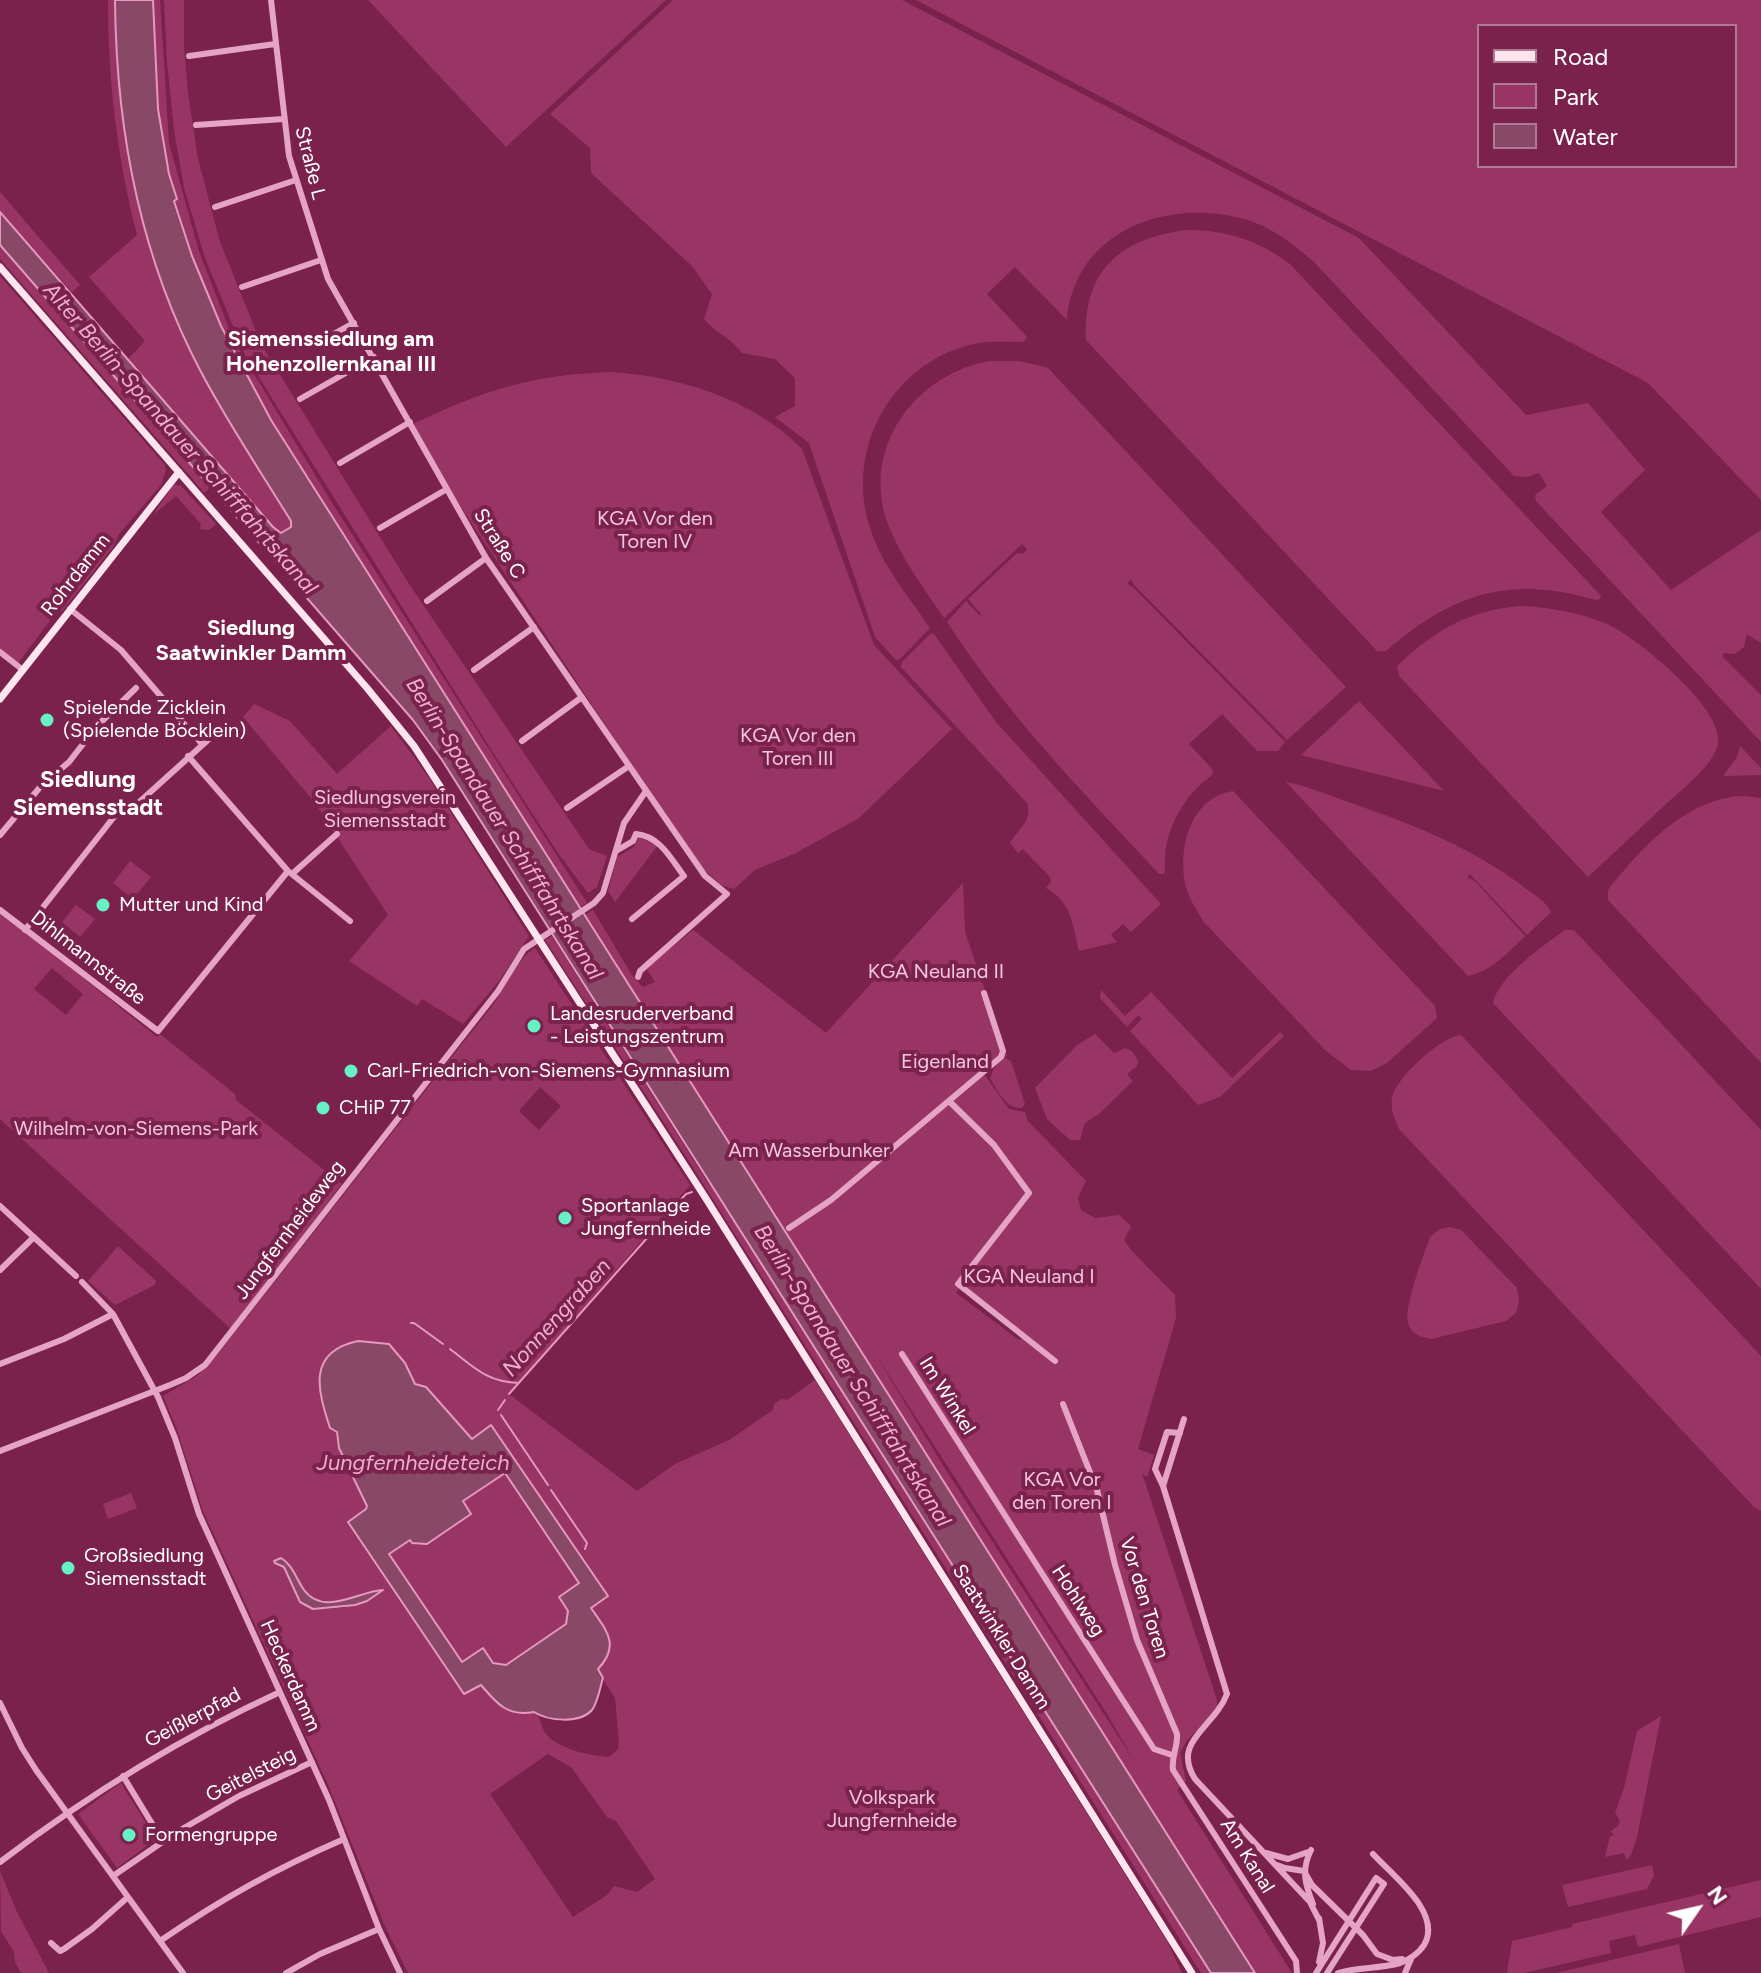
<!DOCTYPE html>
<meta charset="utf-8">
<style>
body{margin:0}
#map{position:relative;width:1761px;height:1973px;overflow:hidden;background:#7a224b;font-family:Figtree,sans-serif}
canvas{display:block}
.legend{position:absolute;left:1477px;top:24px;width:260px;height:144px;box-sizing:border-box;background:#7a224b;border:2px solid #af7a93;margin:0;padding:10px 14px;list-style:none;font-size:24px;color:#fff}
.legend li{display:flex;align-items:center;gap:16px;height:40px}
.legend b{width:40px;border:2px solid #af7a93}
.north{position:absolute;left:1657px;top:1869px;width:80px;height:80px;-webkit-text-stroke:6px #7a224b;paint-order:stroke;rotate:56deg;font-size:22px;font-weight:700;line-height:32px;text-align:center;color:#fff}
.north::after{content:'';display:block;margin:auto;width:28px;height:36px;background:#fff;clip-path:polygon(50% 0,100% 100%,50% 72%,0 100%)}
</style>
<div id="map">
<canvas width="1761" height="1973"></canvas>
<ul class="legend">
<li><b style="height:10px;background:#fde5ef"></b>Road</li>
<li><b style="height:22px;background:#983565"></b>Park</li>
<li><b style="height:22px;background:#894866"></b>Water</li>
</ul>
<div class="north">N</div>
</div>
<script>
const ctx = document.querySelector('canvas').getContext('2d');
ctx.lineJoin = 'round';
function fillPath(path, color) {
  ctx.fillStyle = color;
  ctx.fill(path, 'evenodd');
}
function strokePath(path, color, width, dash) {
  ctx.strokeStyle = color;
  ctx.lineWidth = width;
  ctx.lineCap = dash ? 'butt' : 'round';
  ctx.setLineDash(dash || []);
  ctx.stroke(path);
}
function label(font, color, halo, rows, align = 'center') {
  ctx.font = font + ' Figtree,sans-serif';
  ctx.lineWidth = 8;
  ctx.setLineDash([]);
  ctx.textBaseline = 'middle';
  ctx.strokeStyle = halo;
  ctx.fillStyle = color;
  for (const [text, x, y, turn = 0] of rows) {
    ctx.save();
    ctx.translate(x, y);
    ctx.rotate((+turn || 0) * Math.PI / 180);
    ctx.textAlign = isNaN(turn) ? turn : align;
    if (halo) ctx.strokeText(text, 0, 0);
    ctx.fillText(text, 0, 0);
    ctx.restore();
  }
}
const green = new Path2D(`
 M108 0H115C116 128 140 256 200 370 227 422 261 472 291 522V527L286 532H278L273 527 128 359 145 341 89 277 137 235C117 157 108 80 108 0Z
 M153 0H160L169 143 199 251 233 339 329 498 587 903 580 907 271 420 221 326 192 256 174 201 177 199 169 174 158 112Z
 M164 0H184V46L188 93 198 159 220 242 261 344 409 584 589 849 607 856 597 887 588 893 558 853 492 751 245 355 205 258 184 188 174 130 167 62Z
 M368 0H666L506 147Z
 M673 0H902L1359 238 1526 415 1588 403 1645 470 1601 512 1671 590 1761 530V643L1747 634 1744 647 1735 654 1724 653 1722 656 1761 695V742L1536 501 1535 495 1547 486 1539 473 1527 477 1514 476 1314 262C1291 242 1266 223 1236 217 1159 200 1074 235 1067 320L1015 267 987 294 1027 337 1024 342C1006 342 987 340 969 345 890 366 845 450 870 528 881 564 909 597 930 628L900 659 896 660 875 637 809 443 775 417 795 406V378L775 359 742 353C731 338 717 334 704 319L712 294 692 266 591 173 590 148 550 114Z
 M916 0H1761V500L1648 383ZM1479 26H1735V166H1479Z
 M0 192 80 285 72 292 0 212Z
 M1186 230C1226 230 1258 240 1290 264L1601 596 1600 599 1596 600C1510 575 1453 593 1386 651H1377L1086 340C1083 271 1119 239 1186 230Z
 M0 245 211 487 204 493 195 482 0 259Z
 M0 276 165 465 166 470 161 485 119 534 113 547 64 609 52 618 18 663 0 649Z
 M991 361H1020L1048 368 1346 687 1287 740 1134 585 1131 579 1127 584 1133 587 1285 742 1278 751H1257L1222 714 1189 744 1213 770 1212 775C1189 792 1174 814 1167 842 1164 853 1166 863 1164 874H1159C1082 791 1009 717 947 622L966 601 980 616 981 614 968 599 1017 553 1023 554 1027 549 1022 544 944 618C923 587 901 558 888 524 860 449 915 373 991 361Z
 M610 372C678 376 754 399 802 449L874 645 952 729 859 818 796 853 755 870 734 889 721 885 702 868 651 794 449 489 413 424C484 390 531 375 610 372Z
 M174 484 181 486 216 524 209 530 200 529 201 524 176 496 153 515Z
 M1520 606C1550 607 1581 613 1609 625 1637 638 1731 713 1717 748 1707 771 1682 789 1664 806 1638 830 1613 854 1588 877L1399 676 1397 666C1435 630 1467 611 1520 606Z
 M930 634H934L996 722 1161 904 1131 932 1123 924 1111 935 1117 942 1079 951C1073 925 1071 901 1046 888L1051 882 1050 877 1023 849 1018 853 1010 843C1018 829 1033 821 1027 803L901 667 902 662Z
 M1359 701 1444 791 1301 755Z
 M254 704 290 721 337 774 391 726 429 778 529 936 499 981 463 1024 422 999 417 1006 349 961 388 915 315 803 243 717Z
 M1740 746 1761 768V775L1723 776 1737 757Z
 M1286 782C1308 786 1330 796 1351 803 1415 825 1476 849 1529 891 1538 897 1547 903 1551 912L1527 935 1470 874 1467 878 1475 881 1525 936C1510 951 1490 972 1468 976Z
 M1233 791 1435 1006 1437 1018 1387 1063 1371 1071 1351 1070 1326 1051 1203 921C1197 910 1189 899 1186 887 1177 849 1190 798 1233 791Z
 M1745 796 1761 798V1063L1608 900V890C1641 848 1687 797 1745 796Z
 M639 837 658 845 615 902 608 891 617 857 634 847Z
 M130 861 151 877 133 899 113 883Z
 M963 883 965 932 1007 1056 1004 1058 1011 1061 1025 1104 1022 1108C1005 1109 998 1090 990 1078L994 1068 1004 1058 984 1074 1009 1109 1025 1112 1028 1121 1086 1181 1078 1198 1081 1210 1095 1218 1119 1215 1131 1226 1124 1240 1131 1250 1175 1295 1176 1318 1138 1449 1154 1455 1147 1477 1142 1473 1217 1700V1710L1187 1740 1180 1753 1186 1781 1177 1790 1292 1973H1255L585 915 593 910 632 975 643 987 655 982 646 968 693 930 826 1033ZM960 1287 1023 1338 1019 1340 956 1293ZM872 1349 1107 1714 1135 1762 944 1467Z
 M76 905 95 919 80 937 62 922Z
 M0 912 157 1037 160 1034 235 1094 236 1100 342 1184 231 1329 0 1119ZM52 968 83 994 66 1015 34 989Z
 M1565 930H1574L1761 1130V1289L1493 1003C1498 977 1544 945 1565 930Z
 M552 936 708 1183 712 1186 1211 1973H1201L690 1163 545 940Z
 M535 948 690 1185 509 1394 637 1491 675 1464 729 1440 773 1410 774 1404 781 1399 787 1400 815 1380 1168 1943 1182 1973H408L384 1924 329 1787 203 1511 176 1427 163 1396 197 1376 217 1355 492 1006C505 989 518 957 535 948ZM540 1087 561 1106 539 1130 519 1111ZM358 1341C396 1343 398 1355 415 1384L426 1387 472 1439 492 1426 607 1596 591 1608 608 1633 597 1670 615 1698 619 1742 618 1749 609 1757C591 1756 559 1749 547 1735 540 1727 542 1719 535 1712 509 1717 496 1705 481 1685L464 1693 349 1521 367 1509V1506L339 1448V1439C325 1401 296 1354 358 1341ZM287 1562C294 1574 301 1591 313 1599 330 1610 363 1596 380 1588L344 1608 313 1609 295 1592 284 1567 279 1563ZM548 1754 571 1767 607 1817 616 1821 655 1879 637 1892 614 1886 607 1895 573 1917 490 1794Z
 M1101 990 1125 1016 1151 992 1232 1078 1280 1032 1284 1036 1220 1097 1198 1105 1130 1031 1142 1019 1138 1015 1127 1027 1100 998Z
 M1095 1034 1114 1053 1125 1048 1132 1051 1138 1061 1137 1066 1127 1074 1133 1081 1100 1113 1085 1123 1080 1140H1070L1047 1119 1035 1088 1077 1045Z
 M1461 1035 1761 1356V1511L1754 1507 1399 1129C1395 1119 1390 1110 1392 1098 1396 1078 1440 1037 1461 1035Z
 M1450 1227 1461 1230 1517 1288 1519 1301 1516 1313 1506 1321 1431 1339C1422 1337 1413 1335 1409 1326 1401 1311 1424 1255 1430 1237L1440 1229Z
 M118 1246 156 1281 155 1285 115 1305 88 1281Z
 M505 1472 580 1583 566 1624 506 1665 462 1662 389 1554 410 1540 470 1514 462 1501Z
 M131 1493 137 1508 108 1519 103 1504Z
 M1661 1716 1637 1837 1631 1855 1626 1860 1624 1853 1605 1857 1610 1836H1614L1611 1831 1618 1826 1620 1821 1615 1813 1624 1788 1637 1731Z
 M121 1783 156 1839 117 1868 78 1814Z
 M1652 1865 1654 1876 1647 1889 1568 1907 1562 1885Z
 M0 1871 17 1912 49 1973H21L15 1962 14 1952 1 1931Z
 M1761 1880V1917L1638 1947 1635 1935 1609 1941 1611 1953 1524 1973H1507L1512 1941 1572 1927V1924Z
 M1679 1944 1685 1973H1556Z`);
const water = new Path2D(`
 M115 0H153L158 109 169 174 177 199 174 201 192 256 221 326 271 420 1255 1973H1211L442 760 413 720 0 245V212L273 527 281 533 291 527V521C261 472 227 422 200 370 140 256 116 128 115 0Z
 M358 1341 389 1344 405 1363 415 1384 426 1387 472 1439 491 1425 608 1596 591 1608C606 1630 621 1645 598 1669L603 1678C600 1687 598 1702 592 1710 580 1724 548 1721 534 1712 508 1717 497 1704 481 1685L464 1694 348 1522 366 1509 367 1506 339 1448 337 1432 330 1428C318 1391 306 1352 358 1341ZM505 1473 579 1583 559 1597 568 1611 566 1624 506 1665 493 1663 483 1648 462 1662 389 1554 410 1540 412 1543 427 1544 471 1514 463 1501Z
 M281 1558C293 1565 296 1579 304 1590 324 1617 359 1591 383 1590L367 1601 355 1605 313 1609 300 1602 284 1567 275 1563 274 1561Z`);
const stream = new Path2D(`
 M411 1323H414L443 1344
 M450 1349C475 1368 487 1382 519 1383
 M509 1394 686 1194 692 1192
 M498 1410 505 1400
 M501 1415 548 1485
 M551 1490 587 1543 585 1549`);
const minor = new Path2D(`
 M271 0 289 156 328 279 486 558 705 876 727 894 640 971 638 977
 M189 56 275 44
 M196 125 283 119
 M215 207 296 180
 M242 287 321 260
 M334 334 354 323
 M300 399 374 357
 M340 463 410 422
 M380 528 447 489
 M427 601 486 558
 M70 609 121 650 202 744
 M0 652 23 670
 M474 670 534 627
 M522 741 582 697
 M188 756 288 871 350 921
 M567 808 629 766
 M0 835 41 786 69 762 97 726 136 688
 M616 851 633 841 636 834
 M292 874 337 834
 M0 910 158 1031 288 871
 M632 919 684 876C671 859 660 836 636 834
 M25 930 117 813 136 805 219 730
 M949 1101 994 1145 1029 1193 958 1284 1055 1361
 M0 1206 76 1276
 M789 1228 831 1200 1001 1057 1003 1051 984 993
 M0 1270 34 1237
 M82 1282 113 1314 158 1397 175 1438 199 1514 329 1800 379 1929 400 1973
 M902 1354 1154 1749 1172 1755
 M0 1364 64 1339 113 1314
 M1063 1404 1097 1490 1115 1565 1137 1640 1177 1734C1178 1747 1171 1756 1173 1770L1296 1961 1297 1973
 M1180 1433 1167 1432 1155 1469 1163 1486 1227 1694C1214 1728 1171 1741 1195 1779L1310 1902 1319 1920
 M0 1451 170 1385 186 1378 205 1365 498 991 524 949 594 903 603 893 624 823 646 791
 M1163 1486 1184 1419
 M0 1703 22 1748 36 1770 183 1973
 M123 1776 162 1840
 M1311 1850C1301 1870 1305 1884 1313 1904
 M1266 1853 1288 1859 1308 1852
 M0 1862C88 1795 180 1738 280 1692
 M1277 1865 1285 1868 1304 1871
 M1304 1871 1312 1885 1363 1935 1377 1954 1393 1960 1402 1959
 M113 1876 177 1832 239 1796 312 1762
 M1319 1918 1323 1943 1319 1962
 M160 1941C223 1898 275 1869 344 1839
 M51 1943 60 1951 64 1949 92 1929 128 1897
 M286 1973 320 1954 379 1929
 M1316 1973 1376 1878 1384 1884 1327 1973
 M1338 1973C1358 1967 1379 1969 1400 1963 1409 1960 1419 1953 1424 1945 1443 1913 1393 1876 1373 1854
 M1405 1973 1411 1959`);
const major = new Path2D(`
 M0 267 367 688 414 746 705 1197 1192 1973
 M0 699 179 472`);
const markers = [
 [47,720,8,"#66f1c5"],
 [103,905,8,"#66f1c5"],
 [534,1026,8,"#66f1c5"],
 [351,1071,8,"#66f1c5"],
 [323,1108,8,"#66f1c5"],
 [565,1218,8,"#66f1c5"],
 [68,1568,8,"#66f1c5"],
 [129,1835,8,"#66f1c5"]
];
const streetNames = [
 ["Straße L",310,163,76],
 ["Straße C",499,544,58],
 ["Rohrdamm",76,575,-52],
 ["Dihlmannstraße",88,958,38],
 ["Jungfernheideweg",290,1230,-53],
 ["Im Winkel",947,1396,58],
 ["Vor den Toren",1144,1598,73],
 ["Hohlweg",1078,1601,57],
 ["Saatwinkler Damm",1001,1637,58],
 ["Heckerdamm",290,1676,66],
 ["Geißlerpfad",193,1718,-28],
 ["Geitelsteig",251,1775,-27],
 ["Am Kanal",1247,1856,58]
];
const parkNames = [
 ["KGA Vor den",655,519],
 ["Toren IV",655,542],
 ["KGA Vor den",798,736],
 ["Toren III",798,759],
 ["Siedlungsverein",385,798],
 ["Siemensstadt",385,821],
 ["KGA Neuland II",936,972],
 ["Eigenland",945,1062],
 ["Wilhelm-von-Siemens-Park",136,1129],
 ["Am Wasserbunker",809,1151],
 ["KGA Neuland I",1029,1277],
 ["KGA Vor",1062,1480],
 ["den Toren I",1062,1503],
 ["Volkspark",892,1798],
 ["Jungfernheide",892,1821]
];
const poiNames = [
 ["Spielende Zicklein",63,708],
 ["(Spielende Böcklein)",63,731],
 ["Mutter und Kind",119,905],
 ["Landesruderverband",550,1014],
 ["- Leistungszentrum",550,1037],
 ["Carl-Friedrich-von-Siemens-Gymnasium",367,1071],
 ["CHiP 77",339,1108],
 ["Sportanlage",581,1206],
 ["Jungfernheide",581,1229],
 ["Großsiedlung",84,1556],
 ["Siemensstadt",84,1579],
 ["Formengruppe",145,1835]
];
const neighbourhoodNames = [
 ["Siemenssiedlung am",331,340],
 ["Hohenzollernkanal III",331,365],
 ["Siedlung",251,629],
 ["Saatwinkler Damm",251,654]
];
const waterNames = [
 ["Alter Berlin-Spandauer Schifffahrtskanal",180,439,49],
 ["Berlin-Spandauer Schifffahrtskanal",504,829,58],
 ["Nonnengraben",557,1318,-48],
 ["Berlin-Spandauer Schifffahrtskanal",852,1376,58],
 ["Jungfernheideteich",413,1464]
];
const quarterNames = [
 ["Siedlung",88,780],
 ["Siemensstadt",88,808]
];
fillPath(green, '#983565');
fillPath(water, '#894866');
strokePath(water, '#e698bf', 2);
strokePath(stream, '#e698bf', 2);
strokePath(minor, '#e5a4c3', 6);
strokePath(major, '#fde5ef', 7);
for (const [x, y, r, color] of markers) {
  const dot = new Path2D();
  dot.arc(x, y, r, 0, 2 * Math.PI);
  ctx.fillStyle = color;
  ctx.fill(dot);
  strokePath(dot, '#7a224b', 3);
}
label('20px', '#fff', '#7a224b', streetNames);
label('20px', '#f4c7dd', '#7a224b', parkNames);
label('20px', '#fff', '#7a224b', poiNames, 'left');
label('bold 22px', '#fff', '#7a224b', neighbourhoodNames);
label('italic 22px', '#edafcd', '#7a224b', waterNames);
label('bold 24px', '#fff', '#7a224b', quarterNames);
</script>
